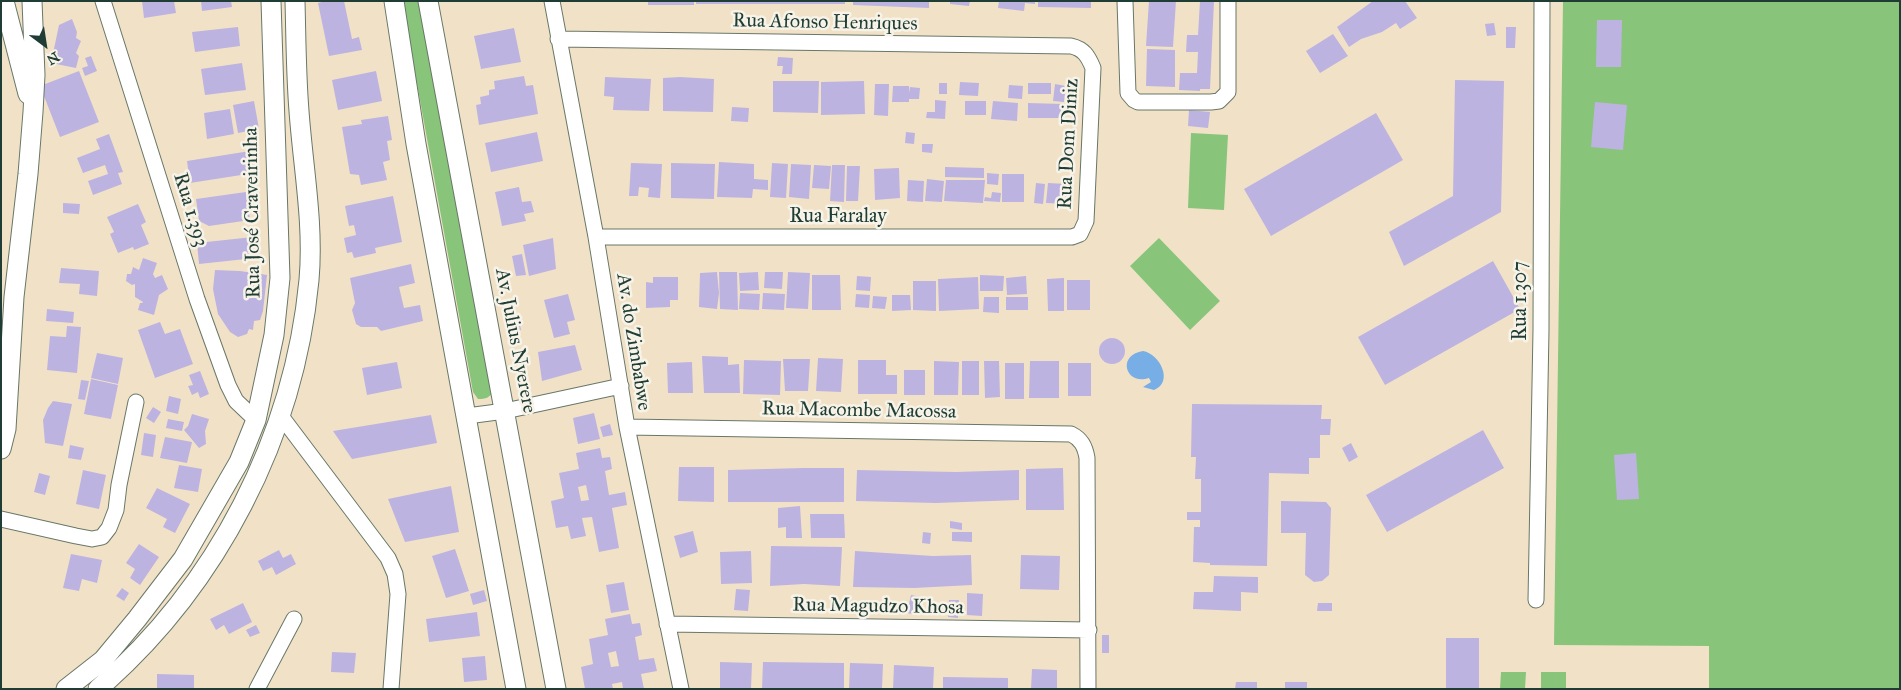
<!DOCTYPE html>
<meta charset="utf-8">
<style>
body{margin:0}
#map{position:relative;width:1901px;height:690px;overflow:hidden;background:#f1e2c7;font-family:"IM FELL Great Primer",serif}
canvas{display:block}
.frame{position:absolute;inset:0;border:2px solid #1f3d34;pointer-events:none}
.north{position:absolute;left:20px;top:20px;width:50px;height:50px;-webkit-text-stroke:4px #f7f3e8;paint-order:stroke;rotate:149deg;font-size:14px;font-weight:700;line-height:20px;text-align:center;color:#1f3d34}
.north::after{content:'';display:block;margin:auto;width:18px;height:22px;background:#1f3d34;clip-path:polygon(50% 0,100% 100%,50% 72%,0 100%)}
</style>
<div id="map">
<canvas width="1901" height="690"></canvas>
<div class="frame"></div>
<div class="north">N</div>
</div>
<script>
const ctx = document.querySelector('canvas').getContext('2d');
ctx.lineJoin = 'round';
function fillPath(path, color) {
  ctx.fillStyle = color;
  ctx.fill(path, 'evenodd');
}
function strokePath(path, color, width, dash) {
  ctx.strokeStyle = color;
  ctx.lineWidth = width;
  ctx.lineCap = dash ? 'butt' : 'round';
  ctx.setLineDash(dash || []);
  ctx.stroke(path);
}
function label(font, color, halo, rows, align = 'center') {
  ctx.font = font + ' "IM FELL Great Primer",serif';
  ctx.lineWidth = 5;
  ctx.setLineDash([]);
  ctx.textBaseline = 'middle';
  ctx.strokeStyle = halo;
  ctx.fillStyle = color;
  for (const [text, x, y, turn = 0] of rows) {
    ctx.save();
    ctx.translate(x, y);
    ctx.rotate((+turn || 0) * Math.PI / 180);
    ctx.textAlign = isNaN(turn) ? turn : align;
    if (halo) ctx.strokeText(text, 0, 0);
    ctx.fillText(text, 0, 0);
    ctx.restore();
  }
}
const green = new Path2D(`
 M402 1H419L494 391C489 398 486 399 478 399L473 392Z
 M1563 1H1900V689H1709V646L1554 645Z
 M1191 133 1228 135 1224 210 1188 208Z
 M1159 238 1220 301 1190 330 1130 266Z
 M1501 672H1526L1525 689H1500Z
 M1541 672H1566V689H1541Z`);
const water = new Path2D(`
 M1143 351C1160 354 1174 382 1154 390L1143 387 1151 382 1149 378C1126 386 1116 355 1143 351Z`);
const building = new Path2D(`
 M142 1H174L176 13 144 18Z
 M201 1H231L232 7 202 11Z
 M326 1H344L352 39 359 37 362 50 329 56 318 3Z
 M648 1H694V5H648Z
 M696 1H845V4H696Z
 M853 1H929V8L853 5Z
 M950 1H970L969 6 950 4Z
 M999 1H1035V4L1025 3 1024 11 998 8Z
 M1038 1H1091V8L1038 7Z
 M1149 1H1176L1173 47 1146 46Z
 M1200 1H1214L1210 89H1200V91L1179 90 1180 73H1197L1198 52H1186L1187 35H1198Z
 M1373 1H1405L1417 18 1400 29 1396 23 1382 32 1361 39 1349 47 1337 27Z
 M72 19 77 32 76 38 81 41 76 53 79 56 76 68 51 63 59 25Z
 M1597 20H1622L1621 67H1596Z
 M1494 23 1496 35 1487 36 1485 24Z
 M238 27 240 46 195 52 192 32Z
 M1506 27H1516L1515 48H1506Z
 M514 28 521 62 481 69 474 36Z
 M1333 34 1348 56 1320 73 1306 51Z
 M1147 49 1175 50V87L1146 86Z
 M91 56 97 71 85 76 82 68 88 66 85 58Z
 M778 57 793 58 792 74H782L783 66H777Z
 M242 63 246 90 205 95 201 69Z
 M79 71 99 122 60 137 40 86Z
 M376 71 382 101 338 110 332 80Z
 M524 76 526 86 533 85 538 114 479 125 476 105 481 104 480 97 489 95V90L495 89 494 81Z
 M605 77 651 79 649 111 613 110 614 97 604 96Z
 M680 77 714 79 713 112 663 111V78Z
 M1455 80 1504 81 1501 212 1404 266 1389 232 1453 196Z
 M773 81H819L818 113 773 112Z
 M864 81 865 114 821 115V82Z
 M960 82 979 83 978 96 959 95Z
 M939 83H947V94H939Z
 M1028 83H1051V94H1028Z
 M875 84H889L888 116 874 115Z
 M1055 84 1066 86 1064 102 1053 101Z
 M1009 85 1023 86 1022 99 1008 98Z
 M893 86H909V93L910 87 920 88 919 99H909V102H892Z
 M935 100 946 101 945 119 926 118 927 112H935Z
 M254 101 259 129 238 133 233 105Z
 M965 101H986V115H965Z
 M993 101 1018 103 1017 121 991 119Z
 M1595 102 1627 105 1623 150 1591 147Z
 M1028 103 1063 104V118H1028Z
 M732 107 749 108 748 122 731 121Z
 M230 109 234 134 207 139 204 113Z
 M1189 110 1210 112 1208 128 1188 126Z
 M1376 113 1403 160 1271 236 1244 189Z
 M388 116 392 140 387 141 390 160 383 162 387 180 361 185 359 175 350 174 342 127 362 124 361 120Z
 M537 132 543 161 491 172 485 143Z
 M906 132 915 133 914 144 905 143Z
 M109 134 123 172 118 173 122 184 93 195 88 181 108 174 105 165 83 173 77 158 100 149 96 139Z
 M922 144H933L932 153 922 152Z
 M250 151 254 173 190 183 187 161Z
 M719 162 754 164V179L768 180V190L753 189 752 198 717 197Z
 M631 163 662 164 660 198 648 197 649 188 639 187 638 196H629Z
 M671 163 715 164 714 199 671 198Z
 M772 163 788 164 786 198 770 197Z
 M791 164 811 165 809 199 789 197Z
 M814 165 831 166 829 189 812 188Z
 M832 165H845L844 202 830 201Z
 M847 166H860L858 201H846Z
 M945 167 984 168V178L945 177Z
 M899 168 900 198 875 200 874 169Z
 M987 173 999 174 998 185 987 184Z
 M1002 174H1024V202H1002Z
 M927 179 944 181 942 202 925 201Z
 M908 180 924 181 923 202 907 201Z
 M946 180H985L983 203 944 201Z
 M1036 183 1045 184 1043 204 1034 203Z
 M1048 183 1067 184 1065 204 1046 203Z
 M519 187 522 202 531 201 534 212 524 214 526 221 502 226 495 192Z
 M246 192 250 220 209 226 199 221 196 199Z
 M992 192 1001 193 1000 202 984 201 985 197 991 198Z
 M393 196 402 242 375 248 376 253 354 258 352 252 347 253 344 238 356 235 354 225 349 226 345 206Z
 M63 203 80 204 79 214 63 213Z
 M138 204 146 222 141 225 149 244 134 250 133 247 118 253 110 234 114 232 107 217Z
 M253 237 255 258 199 264 197 243Z
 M553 238 556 269 529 276 523 245Z
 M522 254 526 275 516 276 512 256Z
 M143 258 157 263 153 274 155 278 162 275 168 289 159 295 154 315 138 310 140 303H142L143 302 135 297V284L132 285 126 281 127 274H131L133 267 139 270Z
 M1493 261 1520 309 1385 385 1358 337Z
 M411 264 415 283 399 287 404 308 420 305 423 321 381 331 377 327H361L356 324 352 310 355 303 350 278Z
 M61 268 99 271 97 296 79 294 80 284 59 283Z
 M215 270 240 271 267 275 263 311 260 320 254 321 253 330 249 329 247 334 238 337 230 332 218 314 213 289Z
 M717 272 719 293 717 309 699 307 700 273Z
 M719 272H737L738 310 720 309Z
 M758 272 759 290 740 291 739 273Z
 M765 272H783L782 289 764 288Z
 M788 272 810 273 808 309 786 308Z
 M812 275H840L841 310H812Z
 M980 275 1004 276 1003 291H980Z
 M857 276 871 277 870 291 856 290Z
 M1026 276 1027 294 1007 295 1006 278Z
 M653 277H678V300H670V307L646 308V282L653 283Z
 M978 277 979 309 939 311 938 279Z
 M1064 278V311H1048L1047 279Z
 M1067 280H1090V310H1067Z
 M913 281H936V311L913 310Z
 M740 293 760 294 759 310 739 309Z
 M763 293 785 294 784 310 762 309Z
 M568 294 575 320 567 322 570 334 554 338 544 300Z
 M856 294 870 295 869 308 855 307Z
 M892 295H910L911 310 892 311Z
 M873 296 887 297 885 309 872 308Z
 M984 297H999V313L983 312Z
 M1006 297H1028V310H1006Z
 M47 309 74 312 73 323 46 321Z
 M518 316 521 330 510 332 507 319Z
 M160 322 165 334 180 329 193 364 155 378 138 330Z
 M67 326 81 327 77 373 47 370 50 336 66 337Z
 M1099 351a13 13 0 1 1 26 0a13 13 0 1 1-26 0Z
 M575 345 582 370 542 381 538 352Z
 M97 353 123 358 118 384 91 378Z
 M702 356 728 357V365L739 364 740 393H704Z
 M818 358 843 359 841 392 816 391Z
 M783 359H810L808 391H785Z
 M744 360 781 361 780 395 743 394Z
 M858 360H886V375H897V394H858Z
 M934 361 959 362 958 395H934Z
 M962 361H979V395H962Z
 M984 361H999L1000 397 985 398Z
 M1030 361H1059V398H1029Z
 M397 362 402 388 367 395 362 368Z
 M692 362 693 393H668L667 363Z
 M1005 363H1024V399H1005Z
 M1068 363H1091V396H1068Z
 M904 370H925V395H904Z
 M200 371 209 394 200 398 198 392 192 395 188 386 193 385 189 375Z
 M91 379 118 385 111 419 84 414Z
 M81 380 89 381 85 400 78 399Z
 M169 396 181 399 178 414 166 411Z
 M53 401 72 404 63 446 45 443 43 420 48 408Z
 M1192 404 1322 405 1321 419H1331L1330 435H1320V458H1309V474L1269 473 1267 566 1210 565V563L1193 562 1194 527H1200V520H1187V512H1201V479H1195L1196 457H1191Z
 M153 407 161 412 154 423 146 418Z
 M594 413 600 439 578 444 573 418Z
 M192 414 209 419 205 431 206 444 199 448 184 430 188 426Z
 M431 415 437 443 352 459 333 431Z
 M168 419 184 422 182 431 166 428Z
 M610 424 613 435 603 437 600 427Z
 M1483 430 1504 468 1387 532 1366 495Z
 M144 433 156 435 153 457 141 455Z
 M165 437 192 442 187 463 160 458Z
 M1351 443 1358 457 1349 462 1342 448Z
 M70 445 84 448 81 460 68 458Z
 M600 448 602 458 610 457 612 469 605 471 609 495 625 492 627 505 612 508 619 548 599 552 592 517 582 518 586 536 571 539 568 526 556 528 551 501 564 498 559 473 579 469 576 453ZM586 485 589 500 581 501 578 487Z
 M1636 453 1639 499 1617 500 1614 455Z
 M179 465 202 469 198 492 174 488Z
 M679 467H714V502L678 501Z
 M803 468H844V502H728V470Z
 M1063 468 1064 510H1026V469Z
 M83 470 106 475 99 509 76 504Z
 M857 470 956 472 1019 470V500L936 503 856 501Z
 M39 473 50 476 45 495 34 492Z
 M451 486 459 532 405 542 388 499Z
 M157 488 190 504 175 533 163 527 167 519 146 508Z
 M1281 501 1326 502 1331 508 1329 575 1322 581 1314 582 1305 575 1306 533H1281Z
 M800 506 802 538H786V527L778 528V508Z
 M810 514H844L845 538H811Z
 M950 521 962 523V530L950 528Z
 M693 531 698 552 680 558 674 536Z
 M923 532 931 533 930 544 922 543Z
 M952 532H972V542L952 541Z
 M139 544 159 557 140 585 130 578 135 569 126 563Z
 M771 546 842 547 840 586 804 584 770 586Z
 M455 549 469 591 446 598 432 556Z
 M279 550 283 558 291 554 296 564 276 575 272 567 263 571 258 561Z
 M751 551 752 583 721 584 720 552Z
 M855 551 933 556 971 555 972 585 914 588 853 587Z
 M71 554 102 560 97 583 82 579 79 591 63 588Z
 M1021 555 1060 556 1059 590 1020 589Z
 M1214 576 1258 577V593L1241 592V611L1193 609 1194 592H1213Z
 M624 582 629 610 611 613 606 585Z
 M122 588 129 593 124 601 116 596Z
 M736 589 750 590 748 611 734 610Z
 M484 590 487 601 473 605 470 594Z
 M967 593 983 594 982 616 967 615Z
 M911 595 921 597 918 615 907 613Z
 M949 600H959L958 618 948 617Z
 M243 603 252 622 229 634 224 625 216 630 210 619Z
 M1318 603H1332V611H1317Z
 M477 612 480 636 429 642 426 619Z
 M630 614 632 624 640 623 642 635 635 637 639 660 654 658 657 671 641 674 644 689H623L622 682 612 684 613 689H585L581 667 593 664 589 639 608 635 605 619ZM616 651 619 666 611 667 608 653Z
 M256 625 260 633 250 637 246 630Z
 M1102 635H1109V653H1102Z
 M1446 638H1479V689H1446Z
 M332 652 356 653 354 673 331 672Z
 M485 656 487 680 464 682 462 658Z
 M720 662 752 663 751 689H720Z
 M763 662 844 663V689H762Z
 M850 663 883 664 882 689H849Z
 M894 665 934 667 933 689H893Z
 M1032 669 1057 670V689H1031Z
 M157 674 194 675V689H157Z
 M943 677 1008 678V689H943Z
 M1236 682H1257V689H1235Z
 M1285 682H1307V689H1285Z`);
const minor = new Path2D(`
 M103 1 197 299 228 385 236 401 256 420
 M552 1 596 237 627 427 681 689
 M1125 1 1128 93 1134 100 1138 102H1211L1219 101 1228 92V1
 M558 39 1071 46C1084 49 1088 56 1093 68L1086 221 1080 234 1072 237H596
 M281 416 388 558 395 574 398 594 391 689
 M467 416 505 411 621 386
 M627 427 1071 434C1081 439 1085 446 1087 458L1088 689
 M1 519 76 536 92 539 102 537 109 528 116 510 119 485 136 402
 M1536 600 1541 330 1542 1
 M667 624 1089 630
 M257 689 294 619`);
const major = new Path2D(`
 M4 1 28 94
 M394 1 416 144 516 689
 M428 1 556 689
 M1 449 6 429 14 297 28 174 33 112 35 75 32 1
 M66 689 103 660 137 619 183 559 239 462 256 420 274 335 280 278 271 1
 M98 689C217 586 294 437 309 280 314 224 303 167 299 111 296 74 296 38 295 1`);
const streetNames = [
 ["Rua Afonso Henriques",825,23,1],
 ["Rua Dom Diniz",1069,144,-87],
 ["Rua 1.393",190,210,73],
 ["Rua José Craveirinha",253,213,-91],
 ["Rua Faralay",838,217],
 ["Rua 1.307",1521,301,-90],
 ["Av. Julius Nyerere",515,341,79],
 ["Av. do Zimbabwe",633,342,81],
 ["Rua Macombe Macossa",859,411,1],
 ["Rua Magudzo Khosa",878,607,1]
];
fillPath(green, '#88c57a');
fillPath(water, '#77aee6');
fillPath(building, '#bdb3e1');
strokePath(minor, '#687767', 17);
strokePath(major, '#687767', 21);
strokePath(minor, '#fff', 15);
strokePath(major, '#fff', 19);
label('20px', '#1f3d34', '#f7f3e8', streetNames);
</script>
